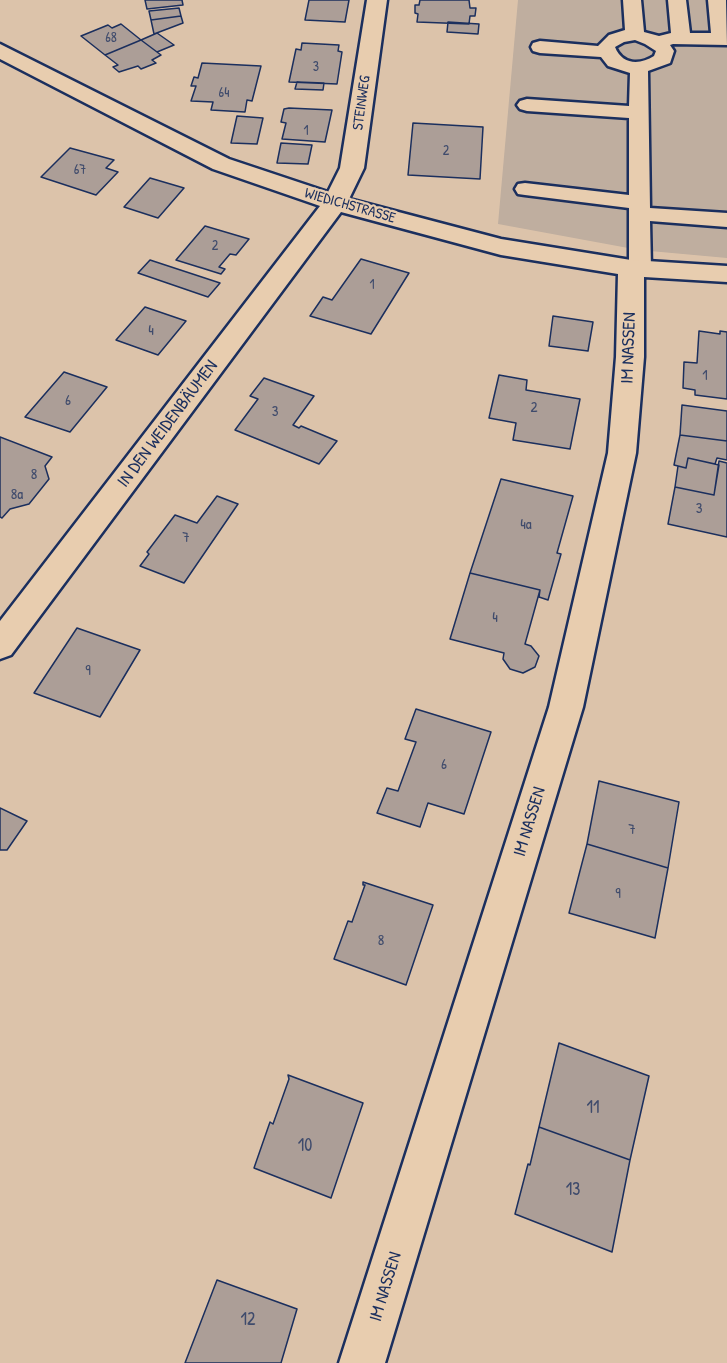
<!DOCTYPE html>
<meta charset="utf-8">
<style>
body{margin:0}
canvas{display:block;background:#dcc3aa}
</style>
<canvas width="727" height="1363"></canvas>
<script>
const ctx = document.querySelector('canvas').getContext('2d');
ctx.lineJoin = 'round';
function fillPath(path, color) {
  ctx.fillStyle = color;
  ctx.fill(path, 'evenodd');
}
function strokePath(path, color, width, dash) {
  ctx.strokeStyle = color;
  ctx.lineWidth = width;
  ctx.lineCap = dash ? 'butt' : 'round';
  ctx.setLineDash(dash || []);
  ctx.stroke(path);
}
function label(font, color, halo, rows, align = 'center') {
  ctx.font = font + ' "Patrick Hand",sans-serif';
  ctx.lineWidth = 4.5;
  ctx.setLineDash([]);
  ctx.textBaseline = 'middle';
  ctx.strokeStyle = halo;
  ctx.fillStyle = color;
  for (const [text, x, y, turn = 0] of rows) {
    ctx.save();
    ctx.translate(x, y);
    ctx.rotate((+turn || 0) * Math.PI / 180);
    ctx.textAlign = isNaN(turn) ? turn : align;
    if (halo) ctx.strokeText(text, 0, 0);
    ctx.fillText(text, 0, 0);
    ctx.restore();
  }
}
const green = new Path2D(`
 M518 0H727V258L639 250 498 224Z`);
const building = new Path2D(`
 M145 0H182L183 5 147 9Z
 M309 0H349L345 22 305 20Z
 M420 0H469L470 8H476L475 16H470L469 24 417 22 418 14 415 13V5H419Z
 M179 8 181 16 151 20 149 11Z
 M181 16 183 23 154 34 151 20Z
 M448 22 479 24 478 34 447 32Z
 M121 24 141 40 105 55 81 36 108 25 112 28Z
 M157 33 174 45 157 52 141 40Z
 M141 40 161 55 152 60 156 63 141 69 138 66 119 72 113 67 118 65 105 55Z
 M302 43 339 45 338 51 342 52 337 84 289 82 296 49 301 50Z
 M202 63 261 66 252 101 247 100 245 112 211 110 213 102 191 101 196 86H191L194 77 198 78Z
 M297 82 324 83 323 90 295 89Z
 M289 108 332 110 325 142 282 139 286 123 281 122 284 109Z
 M237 116 263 118 257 144 231 143Z
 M413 123 483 127 480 179 408 175Z
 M281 143 312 145 308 164 277 163Z
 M70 148 114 160 106 168 118 172 96 195 41 177Z
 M150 178 184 188 158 218 124 207Z
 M205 226 249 239 236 255 230 254 219 267 225 269 221 274 176 260Z
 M361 259 409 273 371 334 310 316 323 297 332 300Z
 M150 260 220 283 208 297 138 273Z
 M145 307 186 321 158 355 116 340Z
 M553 316 593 322 588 351 549 346Z
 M699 331 720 334V331L727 332V399L695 395V390L683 388 684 362 697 363Z
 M64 372 107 387 70 432 25 417Z
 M499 375 527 380 526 390 580 399 570 449 513 440 516 423 489 418Z
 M264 378 314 396 293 425 299 428 301 426 337 441 319 464 235 430 258 399 250 396Z
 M682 405 727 411V441L680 435Z
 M680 435 727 441V460L717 458 715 464 688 458 686 468 674 465Z
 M0 437 52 457 45 466 49 479 29 504 10 509 2 518 0 517Z
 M688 458 719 465 714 495 675 487 678 466 686 468Z
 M719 461 727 463V537L668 524 675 487 714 495Z
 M501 479 573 496 557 553 561 554 548 600 539 597 540 590 470 573Z
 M217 496 238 504 184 583 140 566 149 554 147 552 175 515 197 523Z
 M470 573 540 590 525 644 531 646 539 656 535 667 523 673 510 669 503 659 504 653 450 639Z
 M77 628 140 650 100 717 34 693Z
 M416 709 491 732 464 814 428 803 420 827 377 813 387 788 398 791 416 742 405 739Z
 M599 781 679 802 668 868 587 844Z
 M0 808 27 821 7 850H0Z
 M587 844 668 868 655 938 569 913Z
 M363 882 433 905 406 985 334 959 348 921 352 922 365 885H363Z
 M559 1043 649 1076 630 1160 539 1127Z
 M288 1075 363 1103 331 1198 254 1168 270 1122 273 1124 289 1079Z
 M539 1127 630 1160 612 1252 515 1214 528 1164 530 1165Z
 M217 1280 297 1309 281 1363H185Z`);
const lane = new Path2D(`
 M623 0H641L644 32 659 36 671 33 668 0H686L690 33H711L708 0H726L727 45 673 44 670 45 674 51 670 63 648 71 650 208 727 213V227L650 221 651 269 648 274 640 276 632 274 629 269V208L525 195 518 194 515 189 518 184 525 183 629 195V118L527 111 520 109 517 105 520 101 527 99 629 106 630 73 608 66 601 57 540 53 533 51 531 47 533 43 540 41 598 46 609 35 625 30ZM635 40 645 44 656 51 654 56C640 65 622 65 615 47L624 42Z`);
const street = new Path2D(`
 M367 0H387L364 168 349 199 501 239 631 260 727 266V282L644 277V357L636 453 583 707 385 1363H339L549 707 608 453 616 357 618 274 501 255 341 212 11 655 0 659V621L320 206 213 169 0 59V44L229 159 328 192 340 168Z`);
const farNumbernames = [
 ["68",111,38],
 ["3",316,67],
 ["64",224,93],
 ["1",306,131],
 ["2",446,151],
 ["67",80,170],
 ["2",215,246],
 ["1",372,285]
];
const farStreetnames = [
 ["STEINWEG",362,103,-82],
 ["WIEDICHSTRASSE",350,206,16]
];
const numberNames = [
 ["4",151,331],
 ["1",705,376],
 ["6",68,401],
 ["2",534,408],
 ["3",275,412],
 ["8",34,475],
 ["8a",17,495],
 ["3",699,509],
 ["4a",526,525],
 ["7",186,538],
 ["4",495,618],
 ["9",88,671],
 ["6",444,765],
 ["7",632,830],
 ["9",618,894],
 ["8",381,941]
];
const streetNames = [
 ["IM NASSEN",629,348,-88],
 ["IN DEN WEIDENBÄUMEN",168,424,-53],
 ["IM NASSEN",530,822,-73],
 ["IM NASSEN",386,1287,-73]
];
const nearNumbernames = [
 ["11",593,1108],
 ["10",305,1146],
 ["13",573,1190],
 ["12",248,1320]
];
fillPath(green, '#bfae9f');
fillPath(building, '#ac9e97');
strokePath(building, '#1b2f5e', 1.5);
strokePath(lane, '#1b2f5e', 5);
strokePath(street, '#1b2f5e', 5);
fillPath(lane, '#e8cdaf');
fillPath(street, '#e8cdaf');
label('14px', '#3f4b6c', null, farNumbernames);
label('15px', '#1b2f5e', '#e8cdaf', farStreetnames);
label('15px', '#3f4b6c', null, numberNames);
label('18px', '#1b2f5e', '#e8cdaf', streetNames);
label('18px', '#3f4b6c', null, nearNumbernames);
</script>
